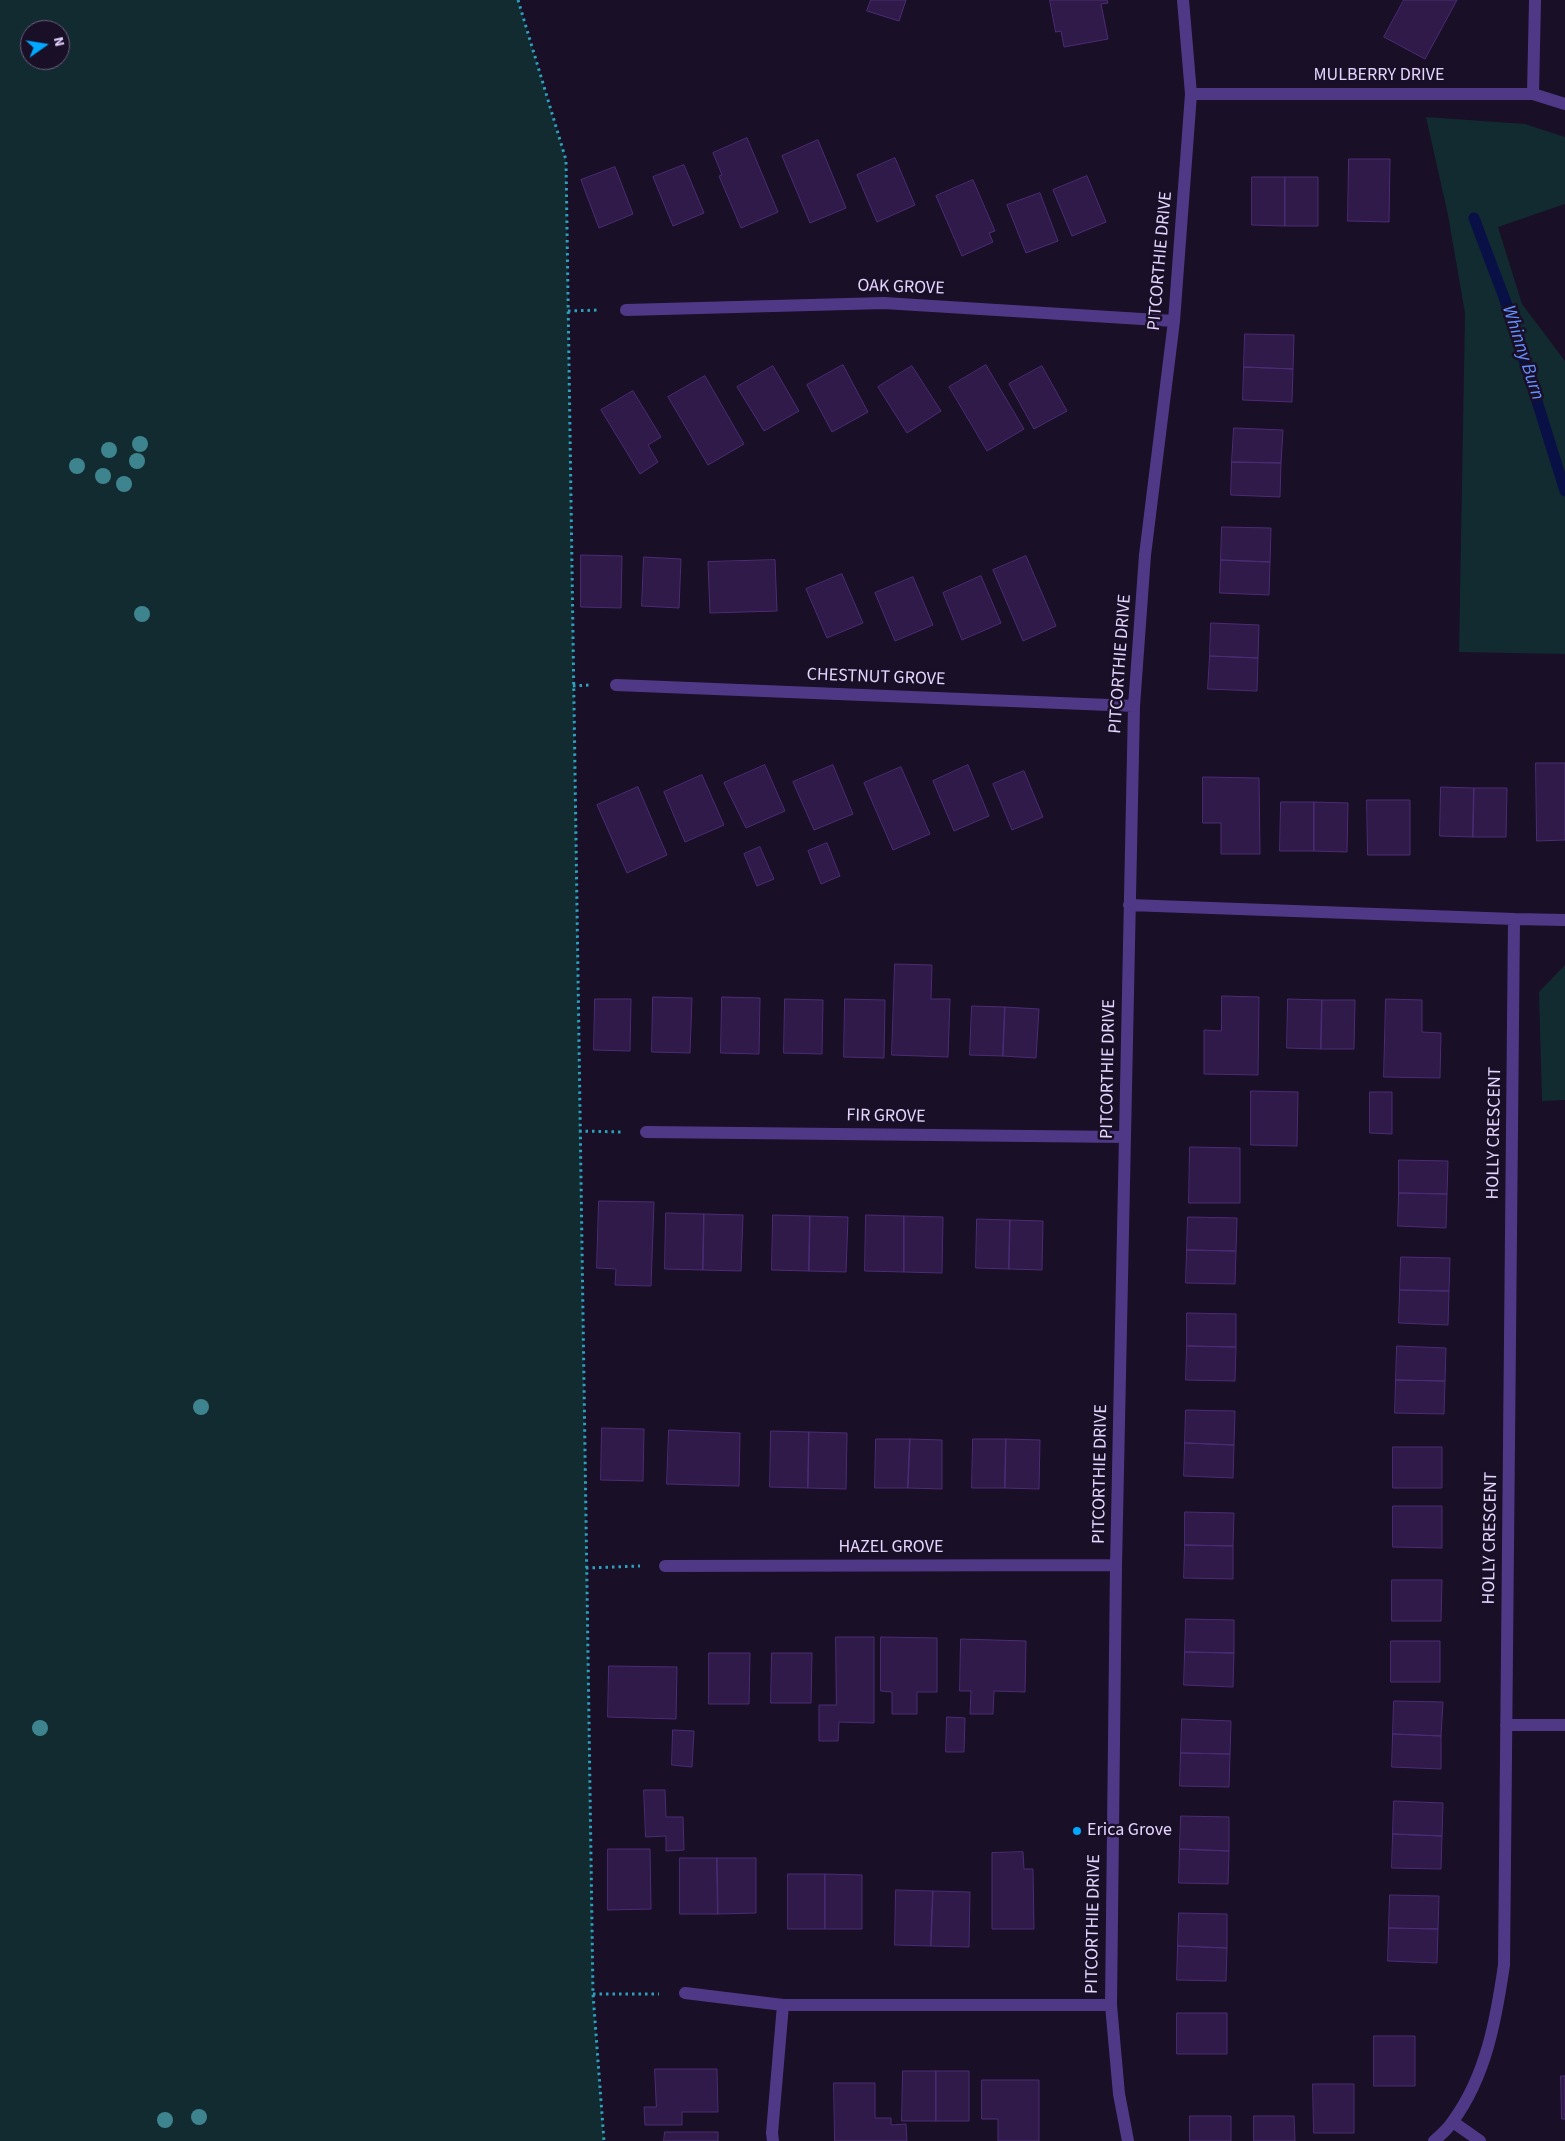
<!DOCTYPE html>
<style>
body{margin:0}
#map{position:relative;width:1565px;height:2141px;overflow:hidden;background:#190f27;font-family:"Source Sans 3",sans-serif}
canvas{display:block}
.north{position:absolute;left:20px;top:20px;width:50px;height:50px;box-sizing:border-box;background:#190f27;border:1px solid #6a5e7d;border-radius:50%;rotate:77deg;font-size:14px;font-weight:700;line-height:20px;text-align:center;color:#e4d5ff}
.north::after{content:'';display:block;margin:auto;width:18px;height:22px;background:#01a8ff;clip-path:polygon(50% 0,100% 100%,50% 72%,0 100%)}
</style>
<div id="map">
<canvas width="1565" height="2141"></canvas>
<div class="north">N</div>
</div>
<script>
const ctx = document.querySelector('canvas').getContext('2d');
ctx.lineJoin = 'round';
function fillPath(path, color) {
  ctx.fillStyle = color;
  ctx.fill(path, 'evenodd');
}
function strokePath(path, color, width, dash) {
  ctx.strokeStyle = color;
  ctx.lineWidth = width;
  ctx.lineCap = dash ? 'butt' : 'round';
  ctx.setLineDash(dash || []);
  ctx.stroke(path);
}
function label(font, color, halo, rows, align = 'center') {
  ctx.font = font + ' "Source Sans 3",sans-serif';
  ctx.lineWidth = 5;
  ctx.setLineDash([]);
  ctx.textBaseline = 'middle';
  ctx.strokeStyle = halo;
  ctx.fillStyle = color;
  for (const [text, x, y, turn = 0] of rows) {
    ctx.save();
    ctx.translate(x, y);
    ctx.rotate((+turn || 0) * Math.PI / 180);
    ctx.textAlign = isNaN(turn) ? turn : align;
    if (halo) ctx.strokeText(text, 0, 0);
    ctx.fillText(text, 0, 0);
    ctx.restore();
  }
}
const green = new Path2D(`
 M0 0H518L566 160 593 1994 604 2141H0ZM30 30H60V60H30Z
 M1426 117 1525 124 1565 137V204L1498 227 1522 304 1565 361V654L1459 652 1465 313 1448 215Z
 M1565 965V1100L1542 1101 1539 992Z`);
const stream = new Path2D(`
 M1474 218 1508 308 1565 491`);
const building = new Path2D(`
 M871 0H906L899 21 867 11Z
 M1050 0H1107L1108 3 1101 4 1108 39 1064 47 1061 31 1056 32Z
 M1404 0H1457L1425 59 1384 37Z
 M747 138 778 212 741 228 719 176 722 175 713 153Z
 M818 140 846 208 810 223 782 156Z
 M895 158 915 205 877 222 857 175Z
 M1349 159H1390L1389 222 1348 221Z
 M684 165 704 213 673 226 653 177Z
 M615 167 633 214 599 228 581 180Z
 M1087 176 1106 222 1072 236 1053 190Z
 M1252 177H1285V226L1252 225Z
 M1285 177H1318V226H1285Z
 M973 180 995 231 989 233 993 242 962 256 936 196Z
 M1040 193 1058 241 1026 253 1007 205Z
 M1245 334 1294 335 1293 369 1244 367Z
 M843 365 868 412 832 432 807 385Z
 M986 365 1024 429 987 451 949 387Z
 M773 366 799 411 764 431 737 387Z
 M912 366 941 411 907 433 878 387Z
 M1042 366 1067 411 1034 429 1009 384Z
 M1244 367 1293 369 1292 402 1243 400Z
 M705 376 744 444 708 465 668 397Z
 M633 391 661 437 648 445 658 462 640 474 601 410Z
 M1234 428 1283 430 1281 463 1232 462Z
 M1232 462 1281 463 1280 497 1231 495Z
 M1222 527 1271 528 1270 562 1221 560Z
 M581 555 622 556 621 608 581 607Z
 M1026 556 1056 626 1023 641 993 570Z
 M644 557 681 559 679 608 642 606Z
 M775 560 777 611 710 613 708 562Z
 M1221 560 1270 562 1269 595 1220 593Z
 M842 574 863 623 827 638 806 589Z
 M981 576 1001 623 962 640 943 593Z
 M913 577 933 625 895 641 875 593Z
 M1211 623 1259 625 1258 658 1210 656Z
 M1210 656 1258 658 1257 691 1208 689Z
 M1536 763H1565V840L1537 841Z
 M765 765 785 811 746 828 724 783Z
 M833 765 853 814 814 830 793 782Z
 M968 765 989 816 954 831 933 781Z
 M901 767 930 834 893 850 864 783Z
 M1024 771 1043 817 1012 830 993 784Z
 M702 775 724 825 685 842 664 792Z
 M1203 777 1259 778 1260 854H1221V823H1203Z
 M638 787 667 855 627 873 597 805Z
 M1441 787 1474 788 1473 837 1440 836Z
 M1474 788H1507L1506 837H1473Z
 M1367 800H1410V855H1368Z
 M1281 802H1314V851H1280Z
 M1314 802 1348 803 1347 852 1314 851Z
 M827 843 840 876 821 884 808 851Z
 M760 847 774 879 757 886 744 854Z
 M895 964 932 965 931 999H950L948 1057 892 1055Z
 M1222 996 1259 997 1258 1075 1204 1074V1030L1221 1031Z
 M653 997 692 998 690 1053 652 1052Z
 M722 997 760 998 759 1054 721 1053Z
 M595 999H631L630 1051 594 1050Z
 M785 999 823 1000 822 1054 784 1053Z
 M845 999 885 1000 884 1058 844 1057Z
 M1288 999 1322 1000 1321 1049 1287 1048Z
 M1386 999 1422 1000V1032L1441 1033 1440 1078 1384 1077Z
 M1322 1000H1355L1354 1049H1321Z
 M972 1006 1005 1007 1003 1056 970 1055Z
 M1005 1007 1039 1009 1036 1058 1003 1056Z
 M1251 1091 1298 1092 1297 1146 1251 1145Z
 M1370 1092H1392V1134L1370 1133Z
 M1190 1147 1240 1148V1203H1189Z
 M1399 1160 1448 1161 1447 1194 1399 1193Z
 M1399 1193 1447 1194 1446 1228 1398 1226Z
 M599 1201 654 1202 651 1286 615 1285 616 1269 597 1268Z
 M666 1213 704 1214 703 1270 665 1269Z
 M704 1214 743 1215 741 1271 703 1270Z
 M773 1215 810 1216 809 1271 772 1270Z
 M866 1215 904 1216V1272L865 1271Z
 M810 1216 848 1217 846 1272 809 1271Z
 M904 1216 943 1217 942 1273 904 1272Z
 M1188 1217 1237 1218 1236 1251 1187 1250Z
 M977 1219 1010 1220 1009 1269 976 1268Z
 M1010 1220 1043 1221 1042 1270 1009 1269Z
 M1187 1250 1236 1251 1235 1284 1186 1283Z
 M1401 1257 1450 1258 1449 1291 1400 1290Z
 M1400 1290 1449 1291 1448 1325 1399 1323Z
 M1187 1313 1236 1314V1347L1187 1346Z
 M1187 1346 1236 1347 1235 1381 1186 1380Z
 M1397 1346 1446 1348 1445 1381 1396 1380Z
 M1396 1380 1445 1381 1444 1414 1395 1413Z
 M1186 1410 1235 1411 1234 1445 1185 1443Z
 M602 1428 644 1429 643 1481 601 1480Z
 M669 1430 740 1433 739 1486 667 1484Z
 M771 1431 809 1432 808 1488 770 1487Z
 M809 1432 847 1433 846 1489 808 1488Z
 M876 1439H910L908 1488H875Z
 M910 1439 942 1440V1489L908 1488Z
 M973 1439H1006L1005 1488H972Z
 M1006 1439 1040 1440 1039 1489 1005 1488Z
 M1185 1443 1234 1445 1233 1478 1184 1476Z
 M1393 1447H1442V1488H1393Z
 M1393 1506H1442V1548L1393 1547Z
 M1185 1512 1234 1513 1233 1546 1185 1545Z
 M1185 1545 1233 1546V1579L1184 1578Z
 M1392 1580H1442L1441 1621H1392Z
 M1186 1619 1234 1620V1653L1185 1652Z
 M836 1637H874V1723L839 1722 838 1741H819V1705H836Z
 M881 1637 937 1638V1692H917V1714H892V1692L881 1691Z
 M961 1639 1026 1641 1025 1692 994 1691 993 1714H970L971 1691H960Z
 M1391 1641H1440V1682H1391Z
 M1185 1652 1234 1653 1233 1687 1184 1685Z
 M709 1653H750L749 1704H709Z
 M772 1653H812L811 1703H771Z
 M609 1666 677 1667 676 1719 608 1717Z
 M1394 1701 1443 1702 1441 1736 1393 1734Z
 M947 1717 965 1718 964 1752H946Z
 M1182 1719 1231 1721 1230 1754 1181 1753Z
 M673 1730 694 1731 692 1767 672 1765Z
 M1393 1734 1441 1736V1769L1392 1767Z
 M1181 1753 1230 1754 1229 1787 1180 1786Z
 M644 1790H665L666 1817H683L684 1850 666 1851V1836L646 1837Z
 M1394 1801 1443 1803 1442 1836 1393 1834Z
 M1181 1816 1229 1817V1851L1180 1849Z
 M1393 1834 1442 1836 1441 1869 1392 1868Z
 M608 1849H650L651 1909 608 1910Z
 M1180 1849 1229 1851 1228 1884 1179 1883Z
 M1023 1852 1024 1869H1033L1034 1929H992V1853Z
 M680 1858H717L718 1914H680Z
 M717 1858H756V1913L718 1914Z
 M788 1874H825V1929H788Z
 M825 1874 862 1875V1929H825Z
 M896 1890 933 1891 931 1946 895 1945Z
 M933 1891 970 1892 969 1947 931 1946Z
 M1390 1895 1439 1896 1438 1929 1389 1928Z
 M1179 1913 1227 1914V1948L1178 1946Z
 M1389 1928 1438 1929 1437 1963 1388 1961Z
 M1178 1946 1227 1948 1226 1981 1177 1980Z
 M1177 2013H1227V2054H1177Z
 M1374 2036H1415V2086H1374Z
 M655 2069H717L718 2112H682V2125H645L644 2107H656Z
 M903 2071H936V2121H902Z
 M936 2071H969V2121H936Z
 M1561 2076H1565V2119H1562Z
 M982 2080H1039V2141H998V2119H982Z
 M834 2083H875V2118H891V2125L906 2124 907 2141H835Z
 M1313 2084H1354V2133H1314Z
 M1190 2116H1231V2141H1190Z
 M1254 2116H1294L1295 2141H1254Z
 M665 2132H718V2141H664Z`);
const path = new Path2D(`
 M518 0 566 160 593 1994 604 2141
 M568 311 600 310
 M573 686 590 685
 M579 1131 621 1132
 M586 1568 640 1566
 M593 1994H659`);
const minor = new Path2D(`
 M1191 94H1533L1565 104
 M1533 94 1535 0
 M626 310 884 303 1174 321
 M616 685 1134 706
 M1129 905 1514 919 1504 1965C1496 2020 1486 2076 1453 2121 1448 2129 1441 2135 1434 2141
 M1514 919 1565 920
 M646 1132 1125 1137
 M665 1566 1116 1565
 M1506 1725H1565
 M685 1993 783 2005
 M1453 2122 1480 2141
 M773 2141 772 2133 783 2005H1111
 M1128 2141 1119 2094 1111 2005 1116 1565 1134 706 1145 555 1174 321 1191 94 1183 0`);
const trees = [
 [140,444],
 [109,450],
 [137,461],
 [77,466],
 [103,476],
 [124,484],
 [142,614],
 [201,1407],
 [40,1728],
 [199,2117],
 [165,2120]
];
const markers = [
 [1077,1831,5,"#01a8ff"]
];
const streetNames = [
 ["MULBERRY DRIVE",1379,76],
 ["PITCORTHIE DRIVE",1161,261,-85],
 ["OAK GROVE",901,288,2],
 ["PITCORTHIE DRIVE",1121,664,-86],
 ["CHESTNUT GROVE",876,678,2],
 ["PITCORTHIE DRIVE",1109,1069,-89],
 ["FIR GROVE",886,1117,1],
 ["HOLLY CRESCENT",1495,1133,-89],
 ["PITCORTHIE DRIVE",1101,1474,-89],
 ["HOLLY CRESCENT",1491,1538,-89],
 ["HAZEL GROVE",891,1548],
 ["PITCORTHIE DRIVE",1094,1924,-89]
];
const poiNames = [
 ["Erica Grove",1087,1831]
];
const waterNames = [
 ["Whinny Burn",1522,353,72]
];
fillPath(green, '#122b31');
strokePath(stream, '#091046', 11);
fillPath(building, '#2f1a49');
strokePath(building, '#4c2c75', 1);
strokePath(path, '#2ca1bc', 3, [2.5, 4]);
strokePath(minor, '#4f3987', 12);
ctx.fillStyle = '#3e848e';
for (const [x, y] of trees) {
  ctx.beginPath();
  ctx.arc(x, y, 8, 0, 2 * Math.PI);
  ctx.fill();
}
for (const [x, y, r, color] of markers) {
  const dot = new Path2D();
  dot.arc(x, y, r, 0, 2 * Math.PI);
  ctx.fillStyle = color;
  ctx.fill(dot);
  strokePath(dot, '#190f27', 2);
}
label('18px', '#e4d5ff', '#190f27', streetNames);
label('18px', '#e4d5ff', '#190f27', poiNames, 'left');
label('italic 19px', '#6391ff', '#190f27', waterNames);
</script>
